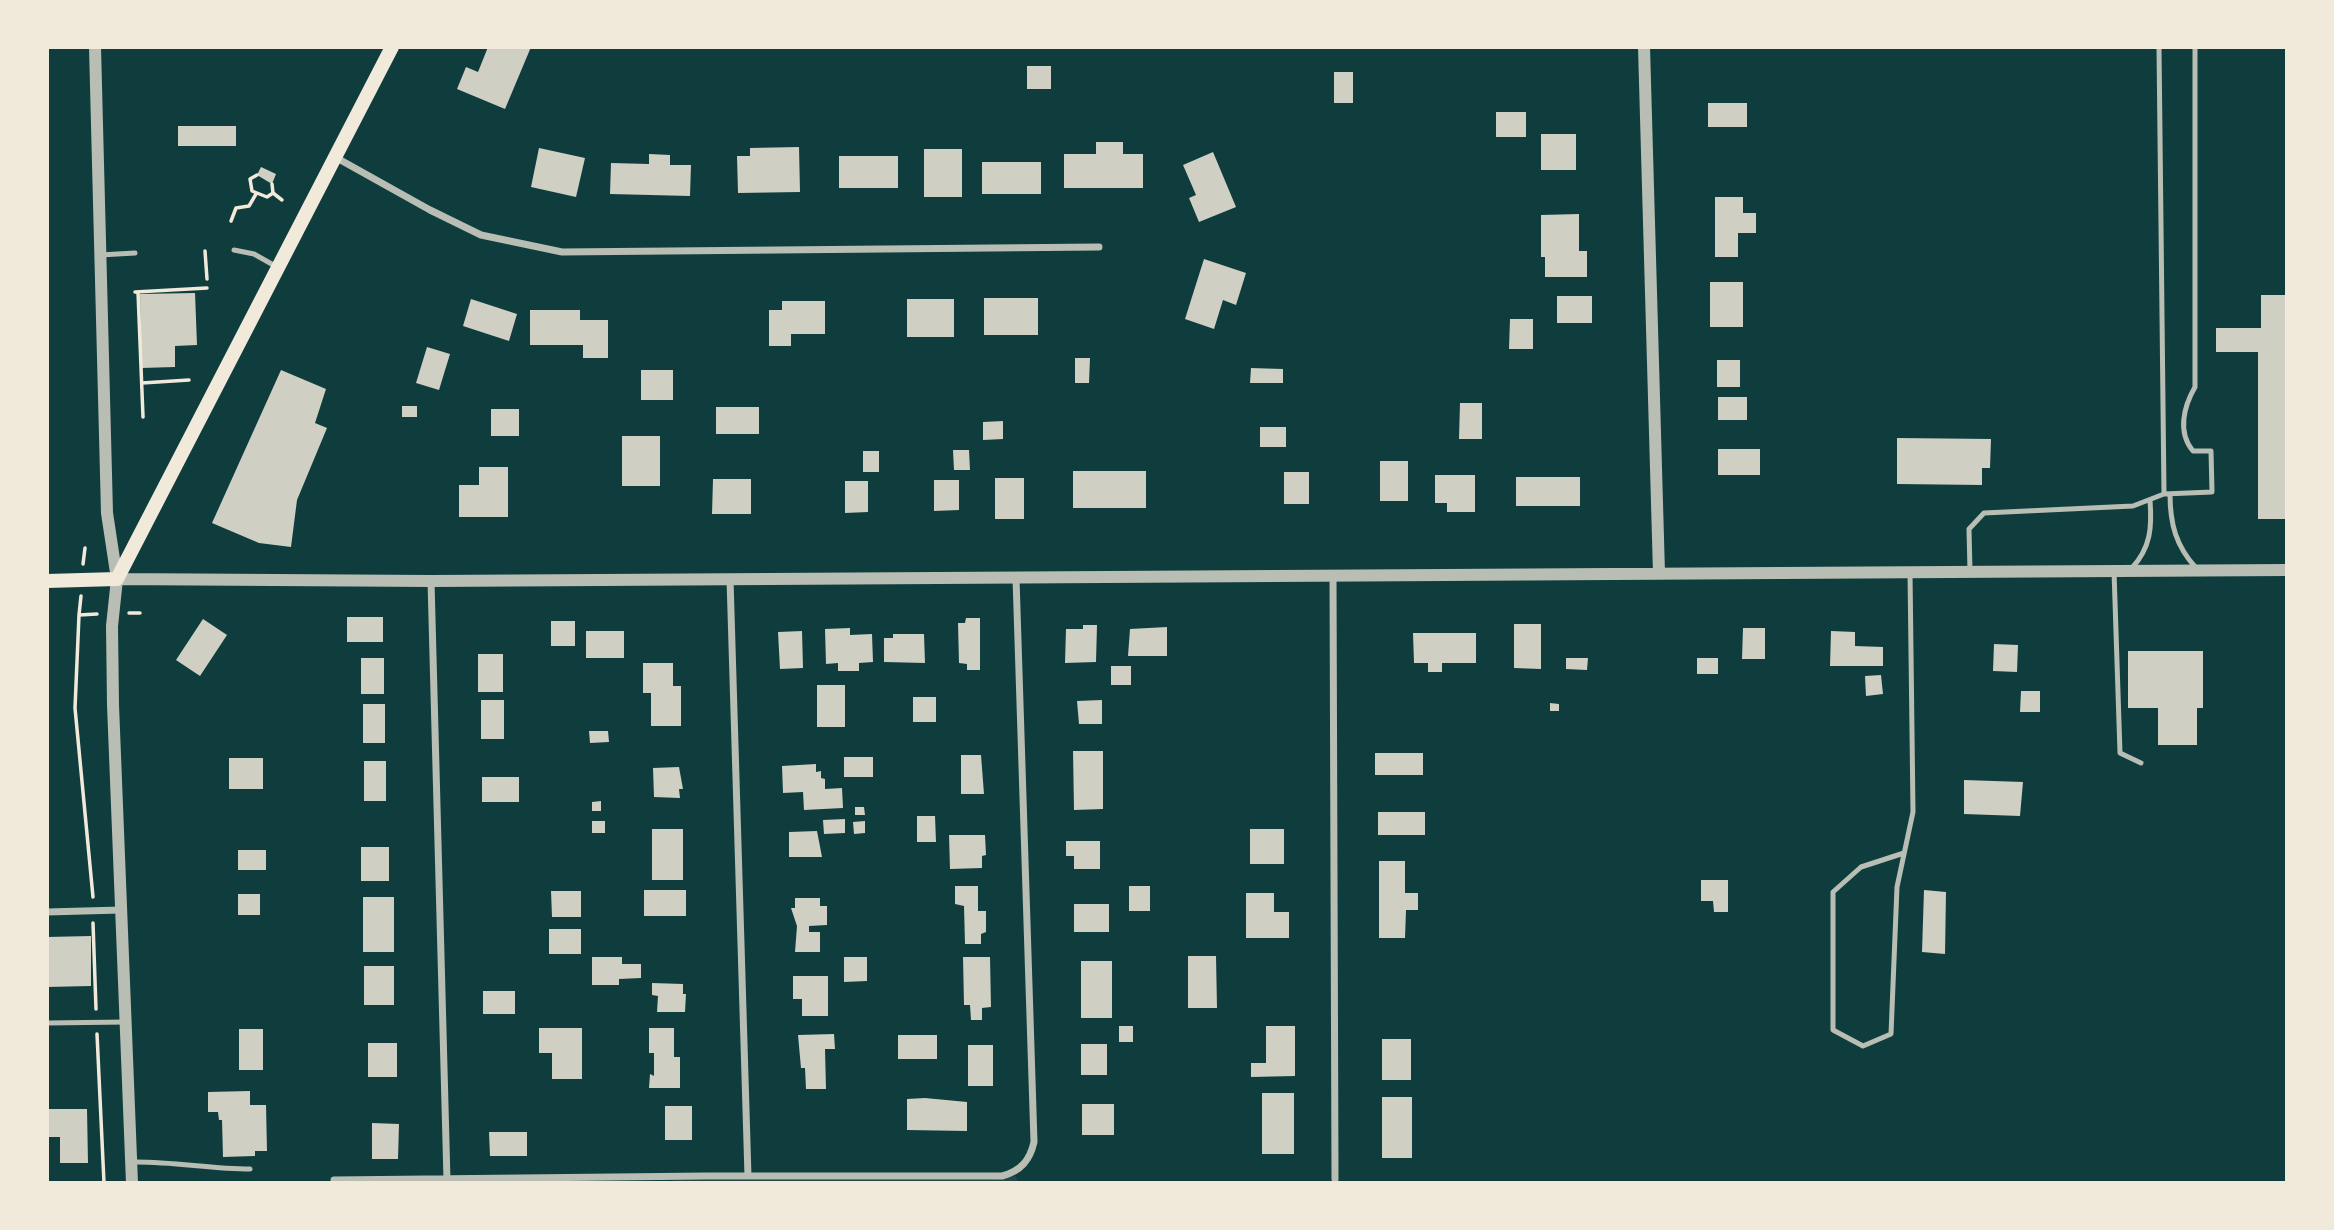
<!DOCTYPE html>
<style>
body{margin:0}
#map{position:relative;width:2334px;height:1230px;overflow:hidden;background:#0f3d3e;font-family:"Archivo Narrow",sans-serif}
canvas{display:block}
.frame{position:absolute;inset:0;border:49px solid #f1e9da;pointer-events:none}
</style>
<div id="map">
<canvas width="2334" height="1230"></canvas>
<div class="frame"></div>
</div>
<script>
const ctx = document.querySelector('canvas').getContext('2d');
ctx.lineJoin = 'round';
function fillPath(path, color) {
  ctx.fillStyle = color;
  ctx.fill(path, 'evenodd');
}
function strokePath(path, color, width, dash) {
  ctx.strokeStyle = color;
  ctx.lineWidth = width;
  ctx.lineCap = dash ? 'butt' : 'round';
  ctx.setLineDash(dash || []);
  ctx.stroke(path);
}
const green = new Path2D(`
 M1016 1176 1018 1183H673V1180H993Z
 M2287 1181V1183H1929Z`);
const building = new Path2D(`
 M488 47H531L505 109 457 89 466 67 478 72Z
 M1027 66H1051V89H1027Z
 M1334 72H1353V103H1334Z
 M1708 103H1747V127H1708Z
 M1496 112H1526V137H1496Z
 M178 126H236V146H178Z
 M1541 134H1576V170H1541Z
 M1096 142H1123V154H1143V188H1064V154H1096Z
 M799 147 800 192 738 193 737 156H750V148Z
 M539 148 585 158 576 197 531 187Z
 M924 149H962V197H924Z
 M1213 152 1236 207 1199 222 1189 198 1196 195 1183 165Z
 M649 154 670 155V165H691L690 196 610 194 611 163 649 164Z
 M839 156H898V188H839Z
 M982 162H1041V194H982Z
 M261 167 276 174 272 184 257 175Z
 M1715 197H1743V213H1756V233H1738V257H1715Z
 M1579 214V251H1587V277H1545V257H1541V215Z
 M1204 259 1246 273 1236 305 1223 300 1214 329 1185 319Z
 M1710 282H1743V327H1710Z
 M195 293 197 345 175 346V367L141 368 140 294Z
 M2261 295H2287V519H2258V352H2216V328H2261Z
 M1557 296H1592V323H1557Z
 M984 298H1038V335H984Z
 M471 299 517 314 509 341 463 326Z
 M907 299H954V337H907Z
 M782 301H825V334H791V346H769V310H782Z
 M530 310H580V320H608V358H583V345H530Z
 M1510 319H1533V349H1509Z
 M427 347 450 354 439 390 416 383Z
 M1075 358H1090L1089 383H1075Z
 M1717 360H1740V387H1717Z
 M1251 368 1283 369V383H1250Z
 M281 370 326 389 315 423 327 428 297 500 291 547 259 543 212 523Z
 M641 370H673V400H641Z
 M1718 397H1747V420H1718Z
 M1460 403H1482V439H1459Z
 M402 406H417V417H402Z
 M716 407H759V434H716Z
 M491 409H519V436H491Z
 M1003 421V439L983 440V422Z
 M1260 427H1286V447H1260Z
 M622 436H660V486H622Z
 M1897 438 1991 439 1990 468H1982V485L1897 484Z
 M1718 449H1760V475H1718Z
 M953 450H969L970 470H954Z
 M863 451H879V472H863Z
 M1380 461H1408V501H1380Z
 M479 467H508V517H459V485H479Z
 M1073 471H1146V508H1073Z
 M1284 472H1309V504H1284Z
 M1435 475H1475V512H1447V503H1435Z
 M1516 477H1580V506H1516Z
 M995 478H1024V519H995Z
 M713 479H751V514H712Z
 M934 480H959V510L934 511Z
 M845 481H868V512L845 513Z
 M347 617H383V642H347Z
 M966 618H980V670H967V664L959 663 958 623H965Z
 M203 619 227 635 200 676 176 660Z
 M551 621H575V646H551Z
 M1514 624H1541V669L1514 668Z
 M1083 625H1097L1096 662 1065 663 1066 629H1083Z
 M1167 627V656H1128L1130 629Z
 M850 628V635L872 634 873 662 859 663V671H838V663L826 664 825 629Z
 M1743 628H1765V659H1742Z
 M586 631H624V658H586Z
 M802 631 803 668 780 669 778 632Z
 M1831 631 1855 632V646L1883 647V666H1830Z
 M1413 633H1476V663H1442V672H1428V663H1414Z
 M893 634H924L925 663 884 662V638H893Z
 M1994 644 2018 645 2017 672 1993 671Z
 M2128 651H2203V708H2197V745H2158V708H2128Z
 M478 654H503V692H478Z
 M361 658H384V694H361Z
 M1566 658H1588L1587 670 1566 669Z
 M1697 658H1718V674H1697Z
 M643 663H673V686H681V726H651V693H643Z
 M1111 666H1131V685H1111Z
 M1881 675 1883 694 1866 696 1865 676Z
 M817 685H845V727H817Z
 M2021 691H2040V712H2020Z
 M913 697H936V722H913Z
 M481 700H504V739H481Z
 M1102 700V724H1079L1077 701Z
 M1550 703 1559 704V711H1550Z
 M363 704H385V743H363Z
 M589 731H608L609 742 590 743Z
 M1073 751H1103V809L1074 810Z
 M1375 753H1423V775H1375Z
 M961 755H981L984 794H961Z
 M844 757H873V777H844Z
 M229 758H263V789H229Z
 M364 761H386V801H364Z
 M816 764V772L821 771V778L825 779V789L842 788 843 808 804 810 803 792 783 793 782 766Z
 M679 767 683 789H679L680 798 654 797 653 768Z
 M482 777H519V802H482Z
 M1964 780 2023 782 2020 816 1964 814Z
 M601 801V811H592V802Z
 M855 807H864L865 815H855Z
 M1378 812H1425V835H1378Z
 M917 816H935L936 842H917Z
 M845 819V833L824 834 823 820Z
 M592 821H605V833H592Z
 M865 821V833L854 834 853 822Z
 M652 829H683V880H652Z
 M1250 829H1284V864H1250Z
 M817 831 822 857H789V832Z
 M949 835H985L986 855 982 856V868L950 869Z
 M1066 841H1100V869H1074V856H1066Z
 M361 847H389V881H361Z
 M238 850H266V870H238Z
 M1379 861H1405V893H1418V910H1406L1405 938H1379Z
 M1701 880H1728V912H1714L1713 901H1701Z
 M955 886H978V911H986V932L981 934V944H965L964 906 955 904Z
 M1129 886H1150V911H1129Z
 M644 890H686V916H644Z
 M1924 890 1946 892 1945 954 1922 952Z
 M551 891H581V917H552Z
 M1246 893H1274V912H1289V938H1246Z
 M238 894H260V915H238Z
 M363 897H394V952H363Z
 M795 898H820V906H827V925L809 926V932H820V952H795L797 926 791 908H795Z
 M1074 904H1109V932H1074Z
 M549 929H581V954H549Z
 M91 936V986L47 987V937Z
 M1188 956H1216L1217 1008H1188Z
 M592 957H622V964H641V978L619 979V985H592Z
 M844 957H867V981L844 982Z
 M963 957H990L991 1007 982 1008V1020H971L970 1005H964Z
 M1081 961H1112V1018H1081Z
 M364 966H394V1005H364Z
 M793 976H828V1016H802V999H793Z
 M652 983 683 984V994H686L685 1012H657L658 996 652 995Z
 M483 991H515V1014H483Z
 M1119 1026H1133V1042H1119Z
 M1266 1026H1295V1076L1251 1077V1063H1266Z
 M539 1028H582V1079H552V1053H539Z
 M649 1028H674V1057H680V1088H649L650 1074 654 1076V1053H649Z
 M239 1029H263V1070H239Z
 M834 1034 835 1049H825L826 1089H806L805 1068H801L798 1035Z
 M898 1035H937V1059H898Z
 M1382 1039H1411V1080H1382Z
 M368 1043H397V1077H368Z
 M1081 1044H1107V1075H1081Z
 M968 1045H993V1086H968Z
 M250 1091V1105H266L267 1151H255V1156L223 1157 222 1120H219L218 1112H208V1092Z
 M1262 1093H1294V1154H1262Z
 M1382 1097H1412V1158H1382Z
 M925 1098 967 1102V1131L907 1130V1099Z
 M1082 1104H1114V1135H1082Z
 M665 1106H692V1140H665Z
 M47 1109H87L88 1163H60V1137H47Z
 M372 1123 399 1124 398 1159H372Z
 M489 1132H527V1156H490Z`);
const path = new Path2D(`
 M257 175 250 179 252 191 267 197 273 193
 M272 184 273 193 282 200
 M231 221 236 208 249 206 256 194
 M205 251 207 279
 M135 292 207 288
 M138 292 143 417
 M142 383 189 380
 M83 564 85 548
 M81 596 79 615 97 614
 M129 613H140
 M79 615 75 708 93 897
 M93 923 96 1009
 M97 1034 104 1183`);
const service = new Path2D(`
 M2159 47 2164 494
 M234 250 254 254 277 267
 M100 255 135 253
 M2170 494C2170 524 2176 546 2196 568
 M2132 568C2151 547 2152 527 2150 500
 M1970 571 1969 529 1984 513 2133 506 2164 494 2212 492 2211 451H2193C2177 432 2184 406 2195 387V47
 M2114 571 2120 753 2141 763
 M1904 853 1861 867 1833 892V1030L1863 1046 1891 1034 1897 887 1913 812 1910 572
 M47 1023 126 1022
 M131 1162C171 1161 210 1169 250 1169`);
const minor = new Path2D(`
 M335 157 430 210 481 235 562 252 1099 247
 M1333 575 1335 1179
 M730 579 748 1176
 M431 581 447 1180
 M47 912 121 910
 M334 1180 706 1176H1002C1021 1171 1030 1160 1034 1142L1016 578`);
const tertiary = new Path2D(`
 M95 47 107 513 117 579 112 626 113 705 132 1183
 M1644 47 1659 573
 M117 579 431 581 2287 570`);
const secondary = new Path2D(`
 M47 581 117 579 392 47`);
fillPath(green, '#244646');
fillPath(building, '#cfcfc3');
strokePath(path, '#f1e9da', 3.5);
strokePath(service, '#b8beb3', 5);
strokePath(minor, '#b8beb3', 7);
strokePath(tertiary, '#b8beb3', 12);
strokePath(secondary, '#f1e9da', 14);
</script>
